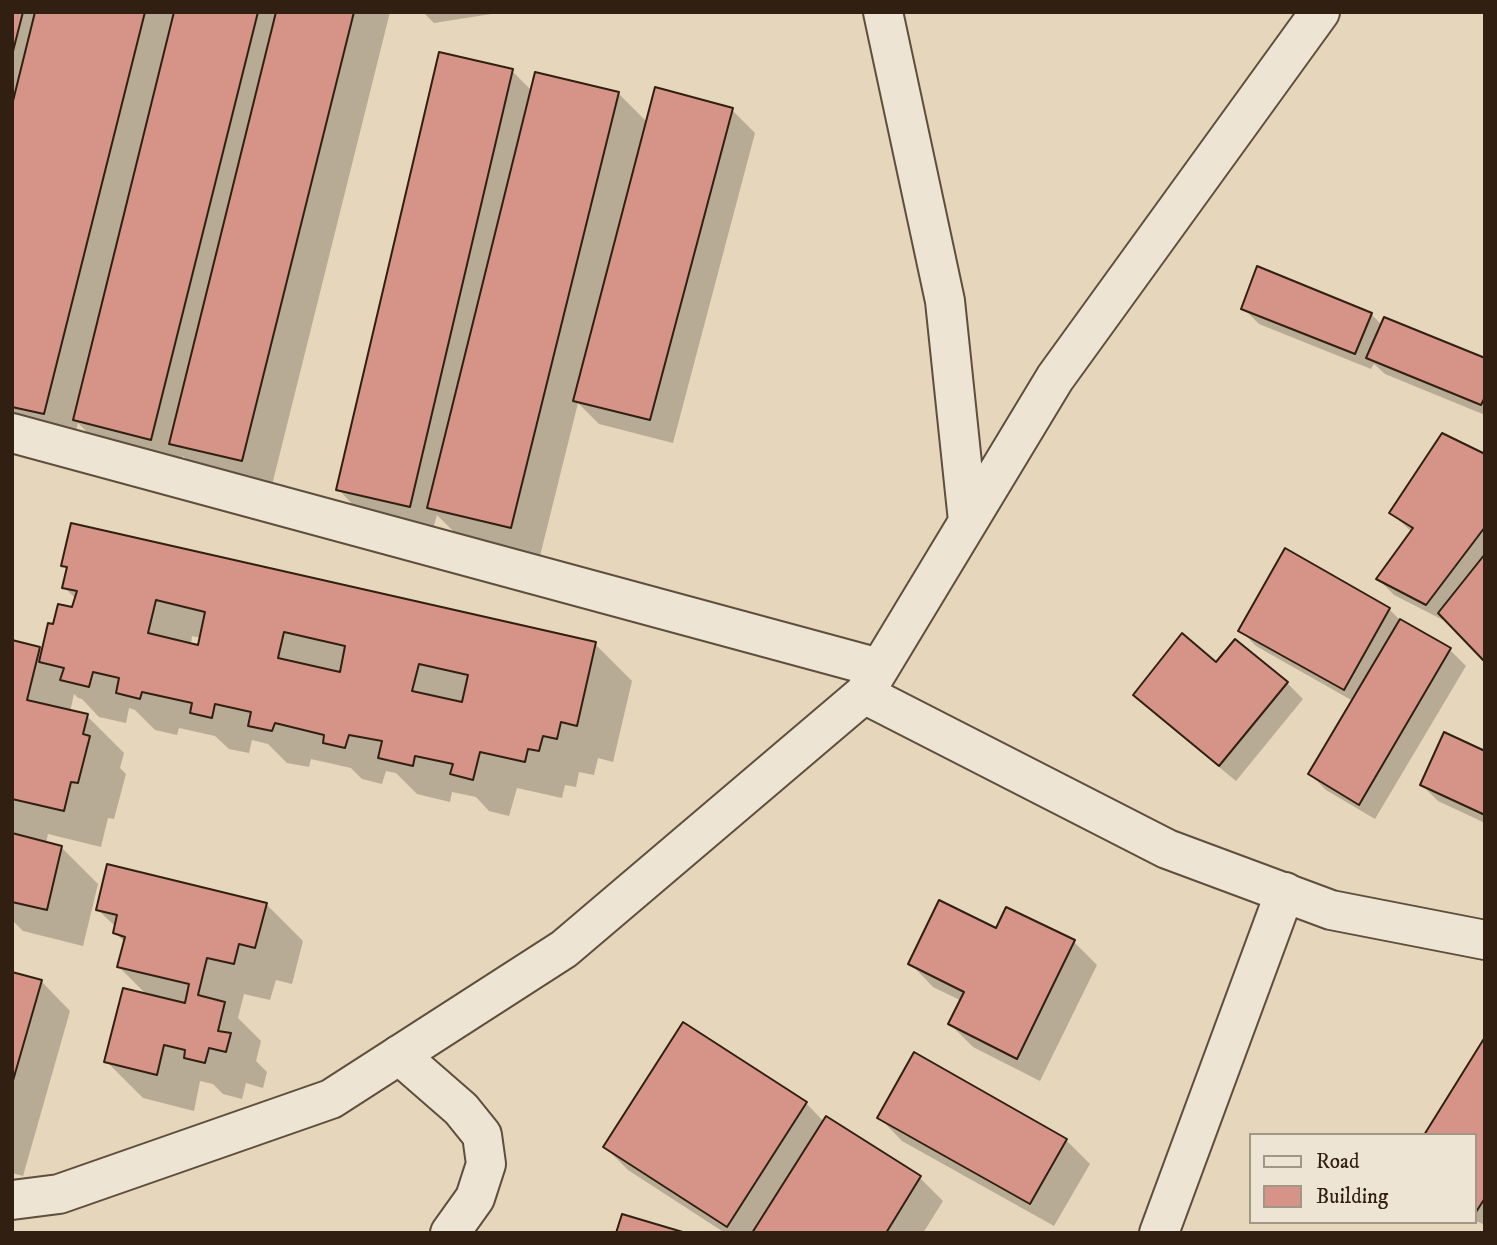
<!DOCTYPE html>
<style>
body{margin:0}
#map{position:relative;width:1497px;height:1245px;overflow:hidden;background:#e5d6bc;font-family:"IM FELL DW Pica",serif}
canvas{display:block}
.frame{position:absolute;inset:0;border:14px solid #312012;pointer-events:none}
.legend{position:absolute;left:1249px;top:1133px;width:228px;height:91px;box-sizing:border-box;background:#eee4d3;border:2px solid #a29686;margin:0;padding:9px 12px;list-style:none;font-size:21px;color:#312012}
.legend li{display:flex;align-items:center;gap:14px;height:35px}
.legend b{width:35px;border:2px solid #a29686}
</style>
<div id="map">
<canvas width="1497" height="1245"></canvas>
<div class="frame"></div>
<ul class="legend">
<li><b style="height:9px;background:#eee4d3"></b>Road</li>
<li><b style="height:19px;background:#d59487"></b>Building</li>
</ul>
</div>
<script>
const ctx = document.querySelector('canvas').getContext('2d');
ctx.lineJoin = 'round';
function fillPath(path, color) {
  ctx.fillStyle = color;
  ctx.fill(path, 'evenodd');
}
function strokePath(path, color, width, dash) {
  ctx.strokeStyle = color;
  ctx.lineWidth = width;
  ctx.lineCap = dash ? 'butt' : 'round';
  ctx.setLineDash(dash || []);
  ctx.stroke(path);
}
const shadow = new Path2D(`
 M12 12H390L271 489 200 472 183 456 180 468 104 449 78 423 73 443 12 428Z
 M423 12H504L434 23Z
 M512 71 532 91 618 93 648 123 732 110 755 133 673 443 599 424 578 403 540 556 459 537 437 515 433 529 361 513 338 489Z
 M1243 308 1371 314 1382 325 1485 360V415L1385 374 1374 364 1371 369 1259 324Z
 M1485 456V659L1444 618 1443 620 1394 595 1378 579 1412 532 1391 513Z
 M1285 550 1389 609 1402 622 1450 650 1466 666 1375 819 1326 790 1310 774 1353 701 1256 646 1240 630Z
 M63 565 595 644 632 681 613 762 598 758 594 775 579 772 576 787 565 785 562 798 517 788 509 816 489 811 476 797 452 792 450 802 417 794 396 773 386 771 382 784 362 779 351 768 311 759 309 767 287 763 268 744 252 740 249 753 229 749 215 736 179 728 177 735 155 730 135 710 129 708 126 723 99 717 82 699 78 698 74 694 70 712 87 716 124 753 120 768 126 774 114 819 108 818 101 847 48 834 46 843 61 847 98 884 83 946 23 931 12 920V642L39 648 43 652 55 627 74 609 76 599 64 587 68 570ZM192 636 201 638 199 647 191 645Z
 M1217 665 1287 683 1303 699 1236 781 1151 711 1135 694Z
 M1485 753V823L1438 801 1422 785Z
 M266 904 303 941 292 984 276 980 270 1000 244 994 238 1018 261 1041 256 1061 267 1072 263 1088 246 1083 242 1099 223 1094 213 1084 200 1081 194 1111 143 1098 106 1061 148 996 119 967 125 943 115 932 116 927 98 910Z
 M997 931 1074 942 1097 965 1040 1081 973 1047 950 1024 962 1001 933 987 910 963Z
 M12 974 41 981 70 1011 23 1176 12 1173Z
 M1485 1040V1225L1474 1220V1135Z
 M806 1103 824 1122 827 1118 920 1178 943 1201 923 1233H725L628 1170 605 1147Z
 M879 1117 1066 1140 1090 1164 1054 1226 902 1141Z`);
const building = new Path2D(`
 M12 12H23L12 55Z
 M35 12H145L44 414 12 407V105Z
 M174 12H258L151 440 73 420Z
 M276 12H354L242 461 169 444Z
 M439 52 513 69 410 507 336 490Z
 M535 72 619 92 511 528 427 508Z
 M655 87 733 108 650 420 573 401Z
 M1257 266 1372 313 1355 354 1241 309Z
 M1384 317 1485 358V397L1481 405 1366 358Z
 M1442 433 1485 454V527L1426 605 1376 579 1413 528 1389 513Z
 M71 523 596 642 577 726 561 722 557 739 543 736 539 751 528 749 525 762 480 752 473 780 450 774 453 764 415 756 413 766 378 758 382 741 349 735 345 748 323 743 324 735 275 723 272 731 248 726 251 712 215 704 212 718 190 713 192 703 142 692 140 699 116 693 119 678 93 672 89 687 60 680 64 668 39 662 48 623 53 624 58 604 72 607 77 591 62 588 67 567 61 566ZM156 600 205 612 198 645 148 633ZM284 632 345 646 340 672 278 658ZM419 664 468 675 462 702 412 691Z
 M1285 548 1390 608 1344 690 1238 631Z
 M1485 554V662L1438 613Z
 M1400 619 1451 648 1359 805 1308 774Z
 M1182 633 1216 662 1235 639 1288 682 1219 766 1133 695Z
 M12 640 40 647 27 700 88 714 83 734 90 736 78 783 71 782 64 811 12 799Z
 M1444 732 1485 751V815L1420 785Z
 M12 833 62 846 47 910 12 902Z
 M107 864 267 903 255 948 239 944 234 964 207 958 198 995 225 1002 218 1031 231 1033 226 1052 209 1048 205 1063 184 1058 185 1050 164 1045 157 1075 104 1062 123 988 185 1003 189 984 117 967 125 937 113 933 117 915 96 910Z
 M939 900 996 928 1006 907 1075 940 1017 1059 948 1024 964 992 908 964Z
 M12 972 42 980 12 1084Z
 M683 1022 807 1102 727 1227 603 1147Z
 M1485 1037V1198L1476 1212H1474V1135H1424Z
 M914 1052 1067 1139 1030 1204 877 1118Z
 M826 1116 921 1176 886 1233H752Z
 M622 1214 686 1233H616Z`);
const minor = new Path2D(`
 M12 433 879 668
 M399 1055 461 1109 482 1135 486 1164 475 1198 450 1233
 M1159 1233 1285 892`);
const tertiary = new Path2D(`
 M883 12 945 301 968 521
 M864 694 1167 849 1331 910 1485 940
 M12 1200 59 1194 331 1099 564 949 864 694 1055 378 1320 12`);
fillPath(shadow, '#0003');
fillPath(building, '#d59487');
strokePath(building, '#312012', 2);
strokePath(minor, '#5e4e3c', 42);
strokePath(tertiary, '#5e4e3c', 42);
strokePath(minor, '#eee4d3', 38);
strokePath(tertiary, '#eee4d3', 38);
</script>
